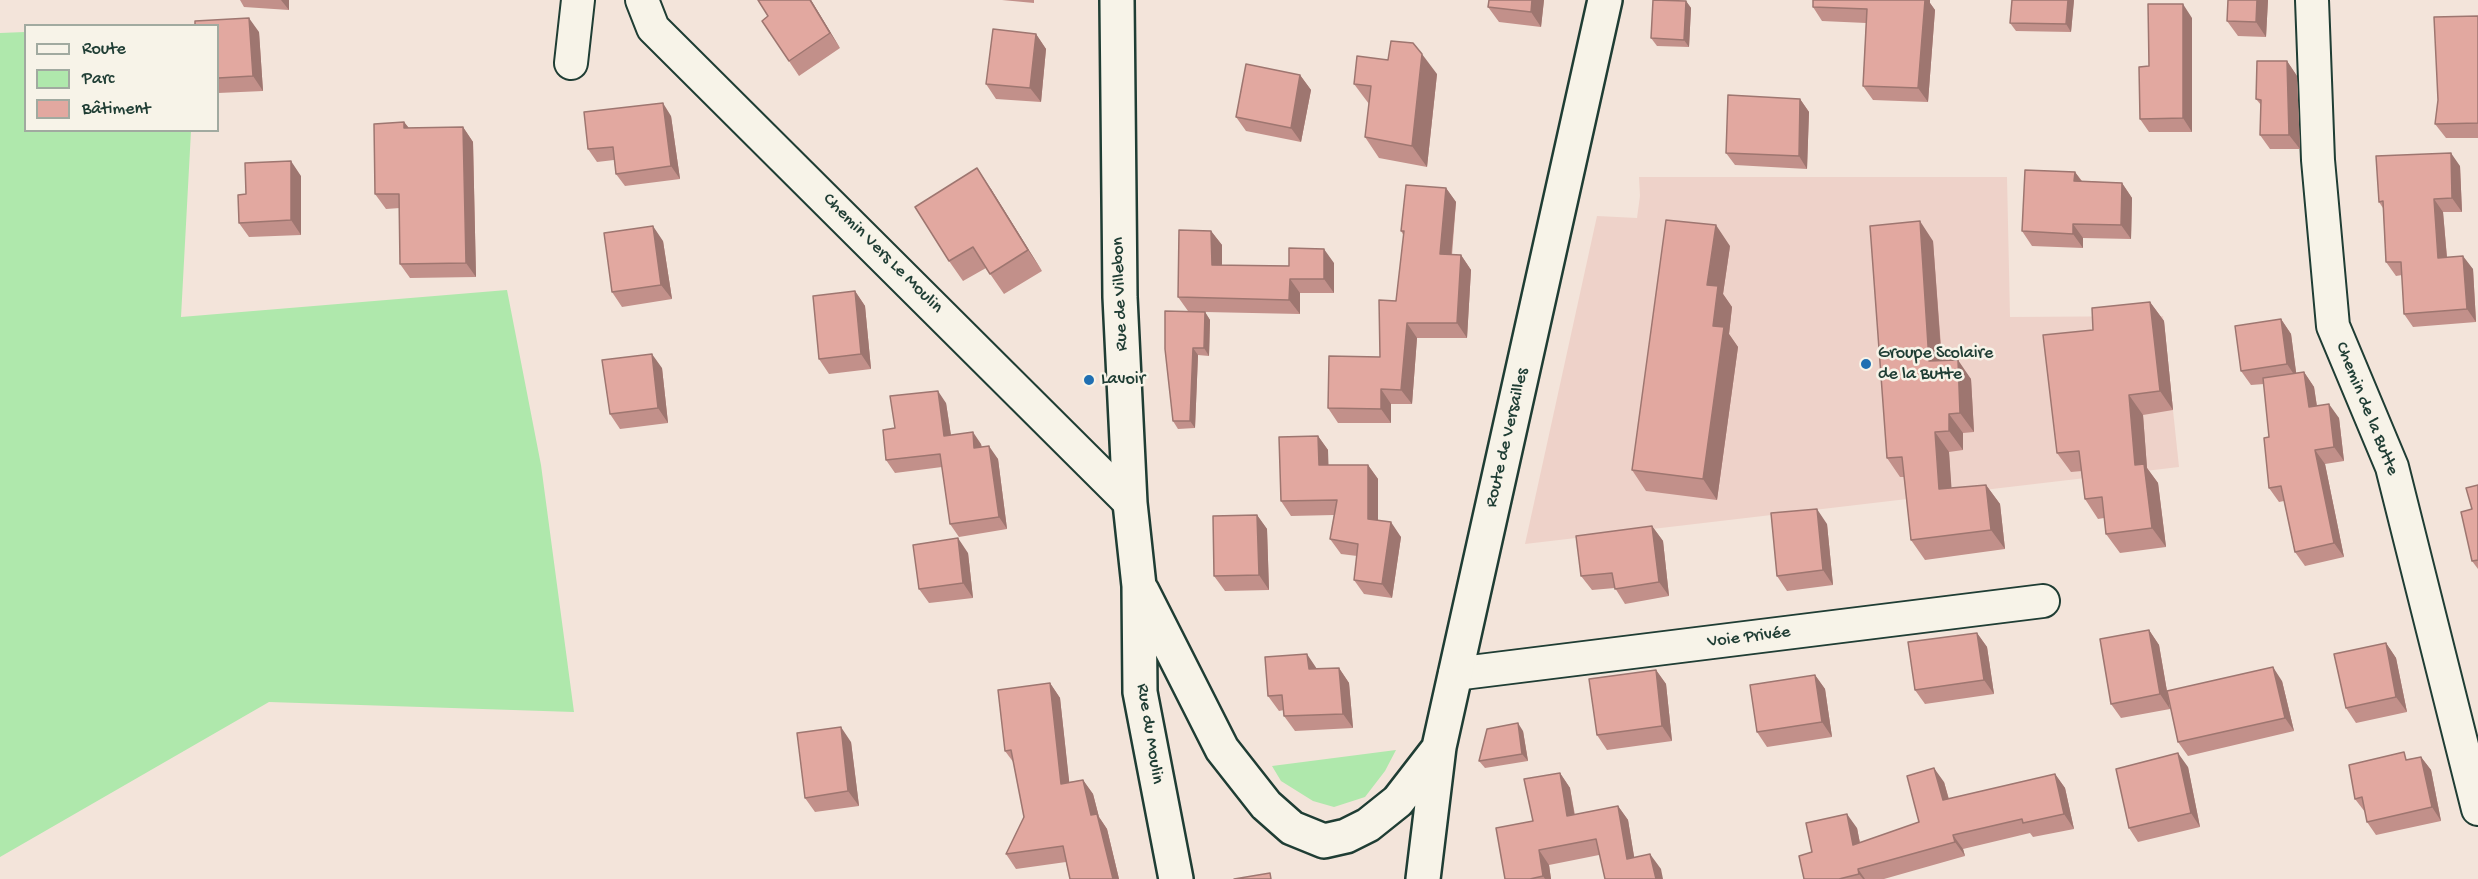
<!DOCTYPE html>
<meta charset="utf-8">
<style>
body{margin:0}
#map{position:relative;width:2478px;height:879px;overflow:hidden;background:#f3e4da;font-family:"Gochi Hand",sans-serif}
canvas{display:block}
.legend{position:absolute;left:24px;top:24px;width:195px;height:108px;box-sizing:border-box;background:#f7f3e8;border:2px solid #a1aaa0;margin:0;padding:8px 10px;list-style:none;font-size:18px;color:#1f3d34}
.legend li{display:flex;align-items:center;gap:12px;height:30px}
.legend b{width:30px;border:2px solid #a1aaa0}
</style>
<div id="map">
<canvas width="2478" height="879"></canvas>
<ul class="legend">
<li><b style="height:8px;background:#f7f3e8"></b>Route</li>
<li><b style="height:16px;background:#afe8ac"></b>Parc</li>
<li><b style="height:16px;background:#e2a8a0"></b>Bâtiment</li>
</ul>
</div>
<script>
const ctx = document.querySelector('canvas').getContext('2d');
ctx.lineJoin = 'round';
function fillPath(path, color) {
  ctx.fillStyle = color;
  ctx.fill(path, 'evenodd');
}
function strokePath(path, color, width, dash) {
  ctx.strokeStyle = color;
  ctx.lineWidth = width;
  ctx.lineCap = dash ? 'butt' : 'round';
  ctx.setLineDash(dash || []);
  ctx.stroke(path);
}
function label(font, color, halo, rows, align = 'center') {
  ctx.font = font + ' "Gochi Hand",sans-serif';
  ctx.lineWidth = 5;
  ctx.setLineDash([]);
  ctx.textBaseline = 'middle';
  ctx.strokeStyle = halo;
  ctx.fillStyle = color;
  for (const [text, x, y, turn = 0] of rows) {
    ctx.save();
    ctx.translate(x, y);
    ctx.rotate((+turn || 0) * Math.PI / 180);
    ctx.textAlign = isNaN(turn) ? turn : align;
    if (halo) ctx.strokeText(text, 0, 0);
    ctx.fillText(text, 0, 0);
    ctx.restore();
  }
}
const built = new Path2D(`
 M1639 177H2007L2010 317 2163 316 2179 467 1525 544 1597 216 1637 218 1640 196Z`);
const green = new Path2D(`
 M25 32 26 130 191 131 181 317 507 290 541 465 574 712 269 702 0 857V33Z
 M1396 750 1385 771 1365 797 1334 807 1313 801 1281 781 1272 766Z`);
const street = new Path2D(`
 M642 0 653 28 1130 503
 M2312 0 2318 160 2333 326 2392 467 2478 809
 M571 63 578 0
 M1455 674 2043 601`);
const secondary = new Path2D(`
 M1117 0 1120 297 1130 503 1139 586 1140 692 1176 879
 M1142 591 1222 749 1266 805 1292 828 1324 841 1346 836 1368 825 1398 801 1439 748
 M1423 879 1439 747 1605 0`);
const wall = new Path2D(`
 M240 0H289V10L244 7Z
 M758 0H811L840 48 799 76 762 21 768 16Z
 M1002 0H1034V3Z
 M1489 0H1544L1541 27 1499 22 1488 7Z
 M2074 0 2071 32 2016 31 2010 23Z
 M2228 0H2268L2266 37 2238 36 2227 21Z
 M1686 1 1691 8 1689 47 1657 46 1651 38Z
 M1930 3 1935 10 1928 102 1873 100 1863 86 1866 23 1822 21 1813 7Z
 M2478 16V138H2446L2435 124Z
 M2192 18V132H2149L2140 119 2149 66Z
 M218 26 259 32 263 91 218 93Z
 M1036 34 1046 49 1041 102 996 99 986 84Z
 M2287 61 2297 76 2300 149H2270L2260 135 2261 105 2256 99Z
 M1437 74 1427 167 1379 158 1365 137 1369 104 1354 84Z
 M1300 75 1311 90 1301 142 1246 131 1236 117Z
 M1800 99 1809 112 1807 169 1735 165 1726 153Z
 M671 116 680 179 625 186 616 174 614 160 597 162 588 149Z
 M404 122 409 128 463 127 473 142 476 277 410 278 400 264V208L386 209 375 194Z
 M2460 166 2462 212H2443L2447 257 2473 269 2476 322 2413 327 2404 314 2402 275 2396 276 2386 262 2383 208 2379 202Z
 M2075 172 2082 181 2122 183 2132 198 2131 239 2083 238V248L2032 246 2022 231Z
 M301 176V235L249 237 239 223 246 194Z
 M1446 188 1456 202 1452 255H1461L1471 270 1467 338H1417L1412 404H1391V423H1338L1328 408 1380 357 1396 301 1404 236 1401 231Z
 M991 189 1042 271 1004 294 986 268 963 281 949 261Z
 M1211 231 1222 245V265L1289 266 1334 263V293H1300V314L1205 312 1210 320 1209 356 1198 355 1195 428 1178 429 1173 421 1188 311 1178 297Z
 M663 241 672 299 622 307 612 292Z
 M1933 241 1942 360 1971 379 1974 432 1963 433V450L1949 452 1951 488 1986 485 2000 504 2005 549 1925 560 1911 540 1904 477H1900L1887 458Z
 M1730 246 1723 294 1732 307 1729 334 1738 347 1717 500 1646 491 1632 470Z
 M855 291 865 306 871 369 829 374 819 359Z
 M2150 302 2164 321 2173 410 2143 415 2147 468 2158 483 2166 547 2120 553 2106 534 2104 518 2098 519 2085 499 2082 471 2071 472 2057 453Z
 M2281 319 2291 334 2296 373 2304 372 2314 387 2317 406 2339 418 2344 461 2325 464 2344 557 2305 566 2295 552 2284 501 2279 502 2269 488V437L2264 384 2251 385 2241 371Z
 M662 368 668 423 620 429 610 414Z
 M946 403 951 435 981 444 982 447 998 459 1007 529 959 537 950 524 942 467 895 473 886 460 895 428Z
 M1318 436 1328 450V465H1368L1378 479V521L1401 537 1392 598 1364 594 1354 580 1357 556 1341 554 1330 539 1334 515 1291 516 1281 501Z
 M2478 485V569L2472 561V509Z
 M1257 515 1267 529 1269 590 1225 591 1214 576Z
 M1827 524 1833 585 1787 591 1777 576Z
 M1652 526 1663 541 1669 596 1625 604 1615 588 1592 590 1581 576Z
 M968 553 973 598 929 603 919 589Z
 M2149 630 2159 645 2167 691 2282 681 2294 731 2188 756 2178 742 2167 692 2170 709 2121 718 2111 704Z
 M1977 633 1987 647 1994 694 1925 704 1915 690Z
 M2386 643 2396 658 2407 712 2356 723 2346 708Z
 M1339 668 1349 683 1353 728 1295 731 1284 716V710L1279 711 1268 696 1317 669Z
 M1656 670 1666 684 1672 741 1607 750 1597 735Z
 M1815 675 1825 689 1832 737 1767 747 1757 732Z
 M1050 683 1060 698 1069 782 1083 780 1093 794 1099 817 1107 829 1119 879H1070L1066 862 1016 869 1006 854 1024 817 1014 763 1005 751Z
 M1523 731 1528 761 1485 768 1479 761Z
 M851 742 859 806 815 812 805 798Z
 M2421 757 2431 770 2441 821 2376 835 2367 822 2365 812 2355 799 2409 759Z
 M2188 767 2200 827 2138 842 2129 828Z
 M1560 773 1570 788 1575 815 1618 806 1628 820 1634 857 1661 869 1599 855 1549 865 1551 879H1505L1533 821Z
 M2055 774 2065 788 2074 829 2033 837 2030 833 1963 849 1965 856 1884 879H1804L1812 852 1857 828 1860 843 1919 822 1944 782 1949 799Z`);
const shadedWall = new Path2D(`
 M281 0H289V10Z
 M810 0H811L840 48 830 33Z
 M1532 0H1544L1541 27 1531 12Z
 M1922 0H1930V3L1935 10 1928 102 1918 88Z
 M2068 0H2074L2071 32 2066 24Z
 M2257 0H2268L2266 37 2256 22Z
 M1686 1 1691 8 1689 47 1684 40Z
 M2183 4 2192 18V132L2183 118Z
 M249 18 259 32 263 91 253 76Z
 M1036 34 1046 49 1041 102 1030 88Z
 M1422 54 1437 74 1427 167 1412 146Z
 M2287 61 2297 76 2300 149 2289 135Z
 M1300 75 1311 90 1301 142 1291 128Z
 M1800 99 1809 112 1807 169 1799 156Z
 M663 103 671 116 680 179 671 166Z
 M404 122 415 136 404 128Z
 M463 127 473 142 476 277 466 263Z
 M2451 153 2460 166 2462 212 2452 198Z
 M291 161 301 176V235L291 220Z
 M977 168 991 189 1042 271 1028 250Z
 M2075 172 2085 186 2074 181Z
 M2122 183 2132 198 2131 239 2121 225Z
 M1446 188 1456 202 1450 268 1440 254Z
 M2434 199 2443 212 2448 271 2438 258Z
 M1920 221 1933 241 1943 380 1929 361Z
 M2073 224 2083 238V248L2073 234Z
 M1716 225 1730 246 1723 294 1732 307 1729 334 1738 347 1717 500 1703 479 1713 326 1707 285Z
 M653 226 663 241 672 299 661 285Z
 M1211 231 1222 245V279L1212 265Z
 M1324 249 1334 263V293L1324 279Z
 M1461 255 1471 270 1467 338 1457 323Z
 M2463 256 2473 269 2476 322 2467 309Z
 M1290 279 1300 293V314L1289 300Z
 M855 291 865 306 871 369 861 354Z
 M2150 302 2164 321 2173 410 2160 391Z
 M1205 312 1210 320 1209 356 1204 348Z
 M2281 319 2291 334 2297 379 2287 364Z
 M1407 323 1417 338 1412 404 1401 390Z
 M1193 348 1198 355 1195 428 1190 421Z
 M652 354 662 368 668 423 658 408Z
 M1958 360 1971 379 1974 432 1960 413Z
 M2304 372 2314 387 2319 421 2309 407Z
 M1381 389 1391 404V423L1381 409Z
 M938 391 946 403 953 449 944 436Z
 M2129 395 2143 415 2147 468 2158 483 2166 547 2152 528 2135 465Z
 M2329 404 2339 418 2344 461 2334 447Z
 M1949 414 1963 433V450L1949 431Z
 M973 432 981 444 983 461 974 448Z
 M1935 432 1949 452 1953 509 1939 489Z
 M1318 436 1328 450 1329 479 1319 465Z
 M989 446 998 459 1007 529 999 517Z
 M2315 450 2325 464 2344 557 2334 543Z
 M1368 465 1378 479V534L1368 519Z
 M1986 485 2000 504 2005 549 1991 530Z
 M1817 509 1827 524 1833 585 1823 570Z
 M1257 515 1267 529 1269 590 1259 575Z
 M1391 522 1401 537 1392 598 1382 584Z
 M1652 526 1663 541 1669 596 1659 582Z
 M958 538 968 553 973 598 963 583Z
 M2149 630 2159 645 2170 709 2160 694Z
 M1977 633 1987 647 1994 694 1984 680Z
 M2386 643 2396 658 2407 712 2396 697Z
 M1307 654 1317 669 1319 684 1309 669Z
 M2273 667 2282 681 2294 731 2285 718Z
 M1339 668 1349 683 1353 728 1343 714Z
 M1656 670 1666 684 1672 741 1662 726Z
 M1815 675 1825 689 1832 737 1822 722Z
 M1050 683 1060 698 1071 798 1061 784Z
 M1518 723 1523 731 1528 761 1522 754Z
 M841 727 851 742 859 806 848 791Z
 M2178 753 2188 767 2200 827 2191 813Z
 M2421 757 2431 770 2441 821 2432 807Z
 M1934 768 1944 782 1953 815 1943 800Z
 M1560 773 1570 788 1577 831 1567 816Z
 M2055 774 2065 788 2074 829 2064 814Z
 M1083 780 1093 794 1099 817 1107 829 1119 879H1113L1091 815Z
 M1618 806 1628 820 1637 874 1627 859Z
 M1847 814 1857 828 1863 859 1853 845Z
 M1953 835 1963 849 1965 856 1955 842Z
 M1539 850 1549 865 1551 879H1545L1543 876Z
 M1650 854 1661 869 1663 879H1656Z
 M1858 869 1865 879H1863L1859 874Z`);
const building = new Path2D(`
 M758 0H810L830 33 789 61 762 21 768 16Z
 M1489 0H1532L1531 12 1488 7Z
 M1653 0 1686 1 1684 40 1651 38Z
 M1813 0H1925L1918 88 1863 86 1867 9 1813 7Z
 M2012 0H2068L2066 24 2010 23Z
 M2228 0H2257L2256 22 2227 21Z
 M2148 4H2183V118L2140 119 2139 67 2149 66Z
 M2478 16V123L2435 124 2438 100 2434 17Z
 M249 18 253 76 218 78V26H195V21Z
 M993 29 1036 34 1030 88 986 84Z
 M1391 41 1413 43 1422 54 1412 146 1365 137 1371 86 1354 84 1357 56 1388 60Z
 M2257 61H2287L2289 135H2260L2261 100 2256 99Z
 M1246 64 1300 75 1291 128 1236 117Z
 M1728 95 1800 99 1799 156 1726 153Z
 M663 103 671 166 616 174 613 147 588 149 584 112Z
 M404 122V128L463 127 466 263 400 264 399 194H375L374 124Z
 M2451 153 2452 198 2434 199 2438 258 2463 256 2467 309 2404 314 2401 262H2386L2383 201 2379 202 2376 156Z
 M291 161V220L239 223 238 195 246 194 245 163Z
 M977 168 1028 250 990 274 973 247 949 261 915 207Z
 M2025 170 2075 172 2074 181 2122 183 2121 225 2073 224V234L2022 231Z
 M1406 185 1446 188 1440 254 1461 255 1457 323H1407L1401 390 1381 389V409L1328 408 1329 356 1380 357 1379 300 1396 301 1404 231H1401Z
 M1666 220 1716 225 1707 285 1718 286 1713 326 1724 327 1703 479 1632 470Z
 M1920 221 1929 361 1958 360 1960 413 1949 414V431L1935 432 1939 489 1986 485 1991 530 1911 540 1902 457 1887 458 1870 226Z
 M653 226 661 285 612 292 604 233Z
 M1179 230 1211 231 1212 265 1289 266V248L1324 249V279H1290L1289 300 1178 297Z
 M855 291 861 354 819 359 813 296Z
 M2150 302 2160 391 2129 395 2135 465 2144 464 2152 528 2106 534 2102 497 2085 499 2079 451 2057 453 2043 335 2093 330 2092 308Z
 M1165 311 1205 312 1204 348H1193L1190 421H1173L1165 349Z
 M2281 319 2287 364 2241 371 2235 326Z
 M652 354 658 408 610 414 602 360Z
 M2304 372 2309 407 2329 404 2334 447 2315 450 2334 543 2295 552 2281 486 2269 488 2264 438 2269 437 2263 378Z
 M938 391 944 436 973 432 974 448 989 446 999 517 950 524 940 454 886 460 883 430 895 428 890 396Z
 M1318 436 1319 465H1368V519L1391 522 1382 584 1354 580 1358 544 1330 539 1337 500 1281 501 1279 437Z
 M2478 485V560L2472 561 2461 512 2472 509 2466 488Z
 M1817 509 1823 570 1777 576 1771 513Z
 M1257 515 1259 575 1214 576 1213 516Z
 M1652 526 1659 582 1615 589 1612 573 1581 576 1576 536Z
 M958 538 963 583 919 589 913 545Z
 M2149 630 2160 694 2111 704 2100 639Z
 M1977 633 1984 680 1915 690 1908 642Z
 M2386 643 2396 697 2346 708 2334 654Z
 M1307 654 1309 669 1339 668 1343 714 1284 716 1282 695 1268 696 1265 657Z
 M2273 667 2285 718 2178 742 2167 691Z
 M1656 670 1662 726 1597 735 1589 679Z
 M1815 675 1822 722 1757 732 1750 685Z
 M1050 683 1061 784 1083 780 1091 815 1097 814 1113 879H1070L1063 846 1006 854 1024 817 1011 750 1005 751 998 690Z
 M1518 723 1522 754 1479 761 1487 729Z
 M841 727 848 791 805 798 797 733Z
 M2404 752 2406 760 2421 757 2432 807 2367 822 2362 797 2355 799 2349 765Z
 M2178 753 2191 813 2129 828 2116 769Z
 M1934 768 1943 800 2055 774 2064 814 2023 823 2022 819 1953 835 1955 842 1858 869 1859 874 1839 879H1804L1799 856 1812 852 1806 823 1847 814 1853 845 1919 822 1907 776Z
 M1560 773 1567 816 1618 806 1627 859 1650 854 1656 879H1605L1596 839 1539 850 1543 876 1530 879H1505L1496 828 1533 821 1524 779Z
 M1270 873 1271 879H1234Z`);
const markers = [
 [1866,364,6,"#1f6fb2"],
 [1089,380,6,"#1f6fb2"]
];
const streetNames = [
 ["Chemin Vers Le Moulin",882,254,45],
 ["Rue de Villebon",1121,294,-92],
 ["Chemin de la Butte",2366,409,68],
 ["Route de Versailles",1508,438,-77],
 ["Voie Privée",1749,638,-7],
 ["Rue du Moulin",1149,734,81]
];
const poiNames = [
 ["Groupe Scolaire",1878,354],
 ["de la Butte",1878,375],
 ["Lavoir",1101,380]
];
fillPath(built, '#eed2c9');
fillPath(green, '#afe8ac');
strokePath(street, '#1f3d34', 36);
strokePath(secondary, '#1f3d34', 38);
strokePath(street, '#f7f3e8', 32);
strokePath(secondary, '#f7f3e8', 33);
fillPath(wall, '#c2908a');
fillPath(shadedWall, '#9e7670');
fillPath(building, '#e2a8a0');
strokePath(building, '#9e7670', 1.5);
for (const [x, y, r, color] of markers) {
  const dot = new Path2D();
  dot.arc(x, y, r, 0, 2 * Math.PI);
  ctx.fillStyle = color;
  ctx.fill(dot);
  strokePath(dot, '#f7f3e8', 2);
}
label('18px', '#1f3d34', '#f7f3e8', streetNames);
label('18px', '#1f3d34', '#f7f3e8', poiNames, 'left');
</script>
